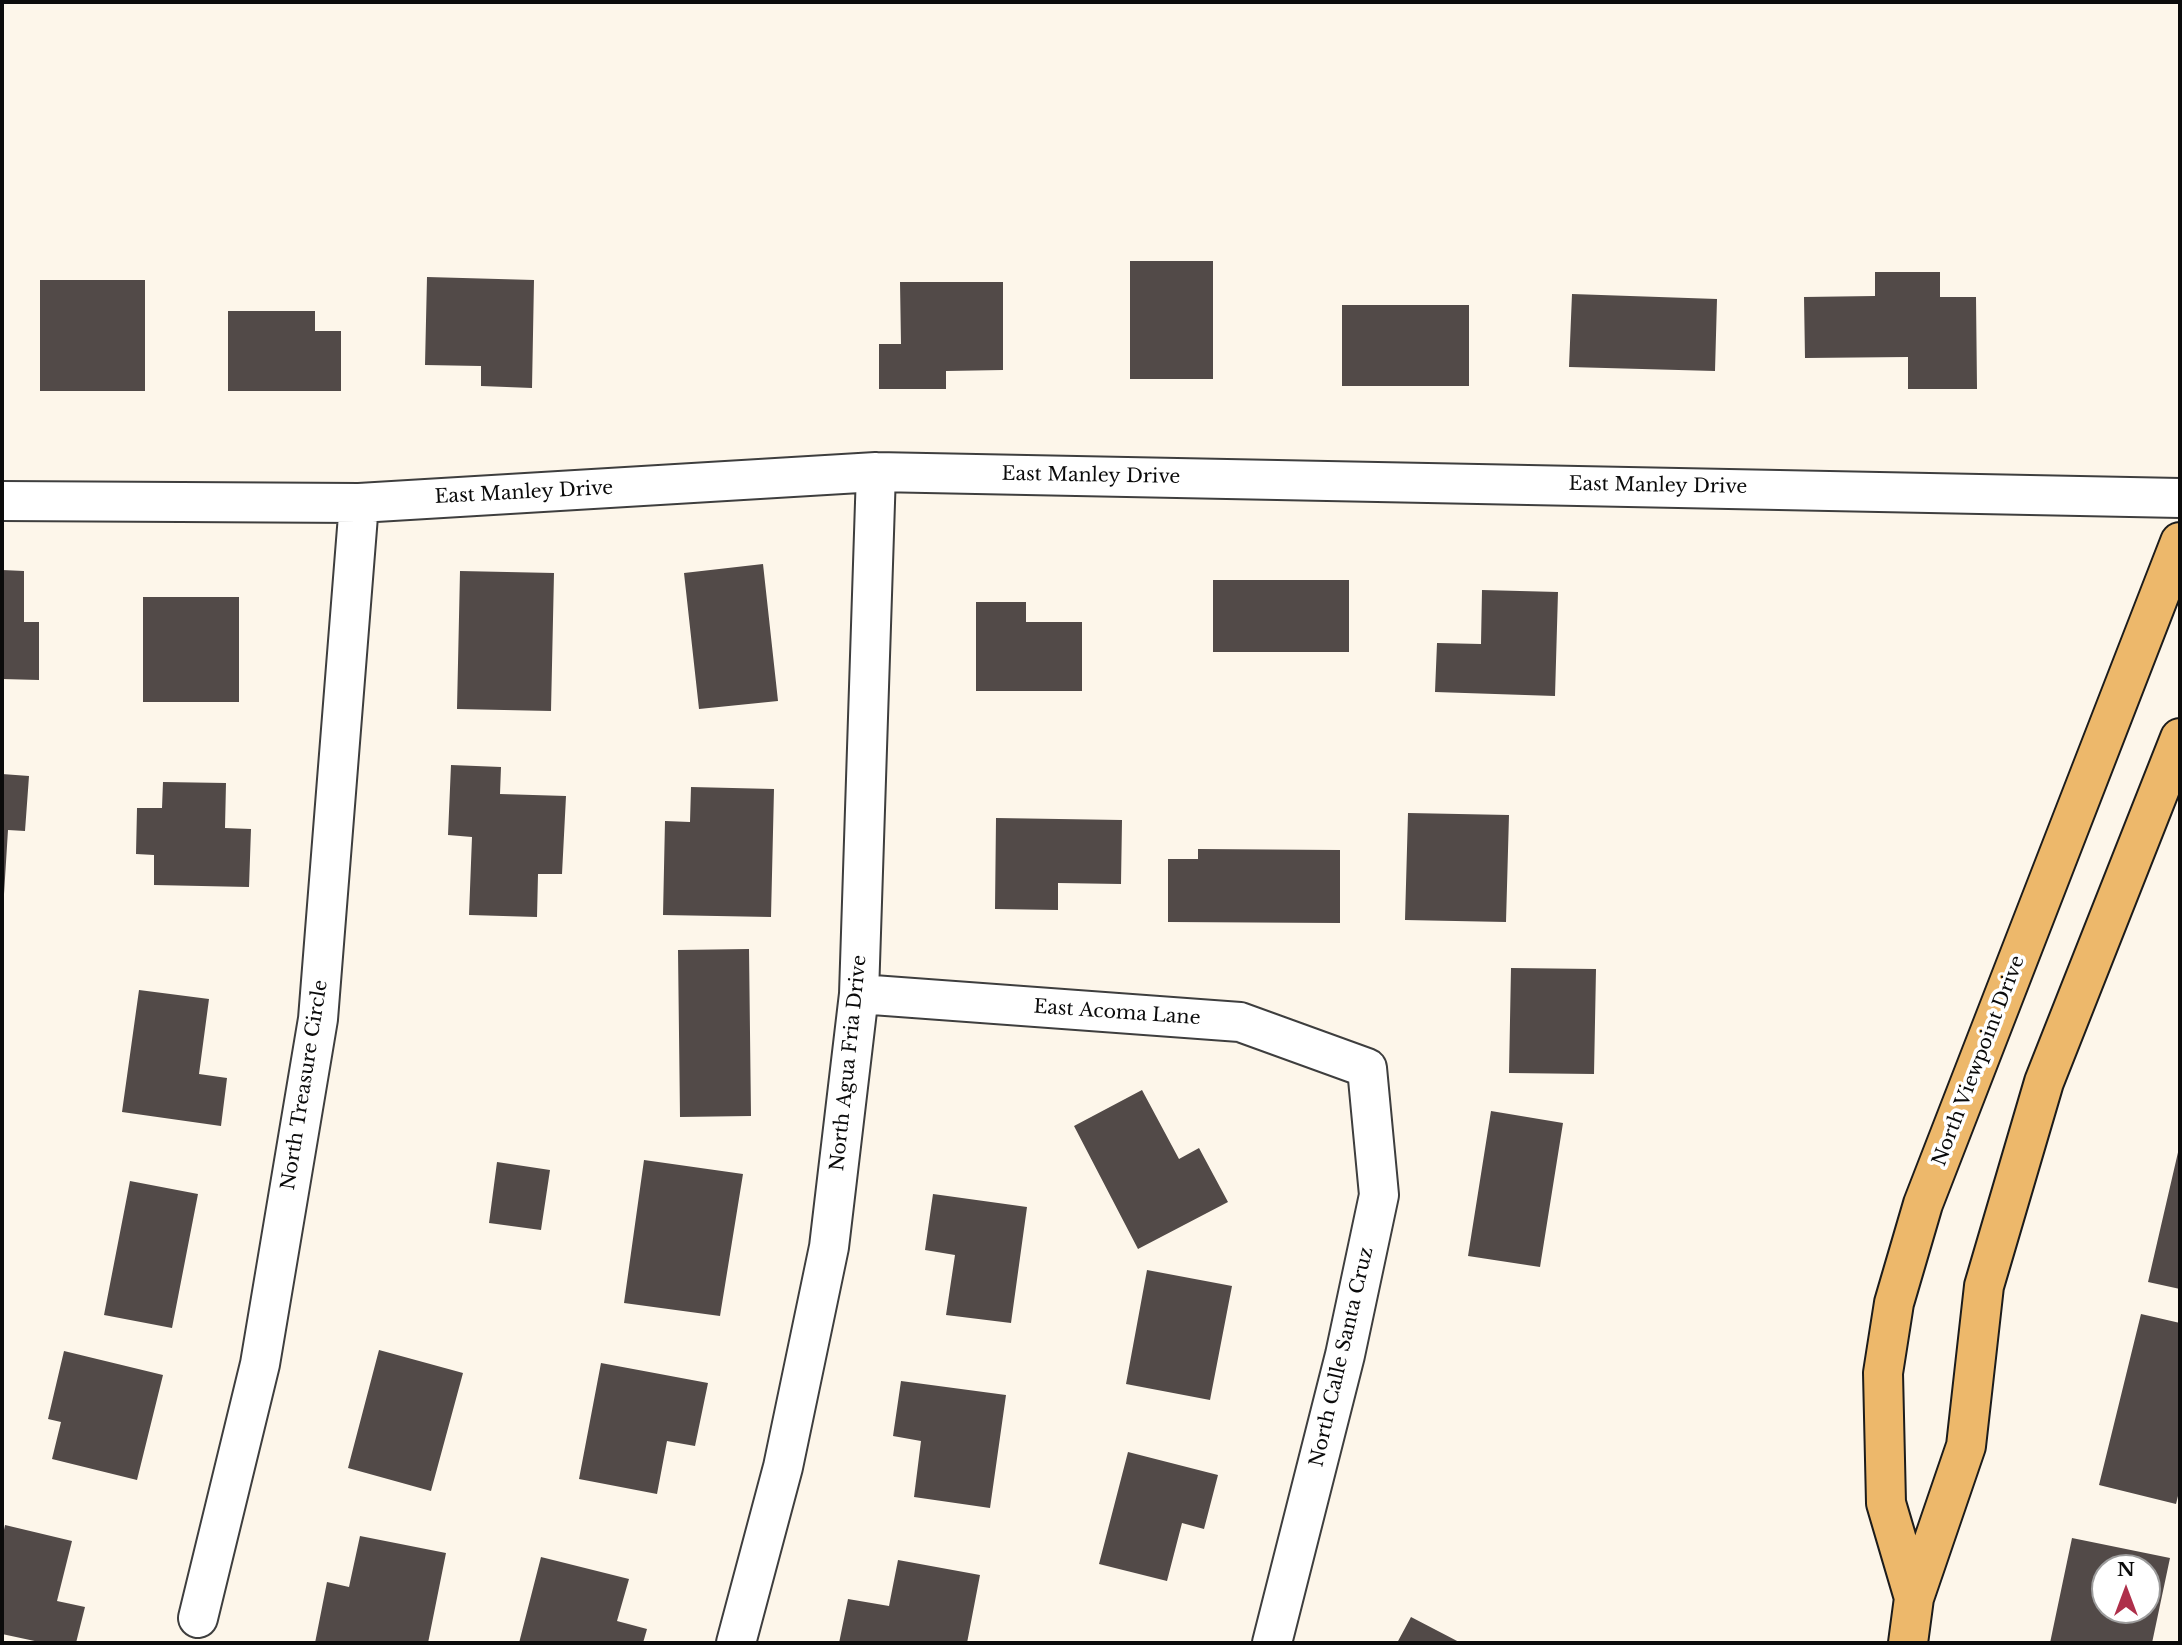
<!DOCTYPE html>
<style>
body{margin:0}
#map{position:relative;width:2182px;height:1645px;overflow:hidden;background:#fdf6ea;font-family:"Libre Baskerville",serif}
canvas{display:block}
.frame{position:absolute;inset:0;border:4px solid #0b0b0b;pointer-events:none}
.north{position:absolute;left:2091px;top:1554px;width:70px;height:70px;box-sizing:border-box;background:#fff;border:2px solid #9d9d9d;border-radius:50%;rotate:0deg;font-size:19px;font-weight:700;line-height:28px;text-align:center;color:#0b0b0b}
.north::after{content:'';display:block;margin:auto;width:24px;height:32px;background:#ae2f4a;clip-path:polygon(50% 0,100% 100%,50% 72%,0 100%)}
</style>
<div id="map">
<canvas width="2182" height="1645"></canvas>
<div class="frame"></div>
<div class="north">N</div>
</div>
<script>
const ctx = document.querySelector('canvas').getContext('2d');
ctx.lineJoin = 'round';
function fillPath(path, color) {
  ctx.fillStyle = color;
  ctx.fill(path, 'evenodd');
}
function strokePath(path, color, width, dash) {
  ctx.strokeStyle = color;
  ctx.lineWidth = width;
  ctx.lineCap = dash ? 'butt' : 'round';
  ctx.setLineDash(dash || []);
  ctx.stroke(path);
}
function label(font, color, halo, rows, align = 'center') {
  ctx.font = font + ' "Libre Baskerville",serif';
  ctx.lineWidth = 7;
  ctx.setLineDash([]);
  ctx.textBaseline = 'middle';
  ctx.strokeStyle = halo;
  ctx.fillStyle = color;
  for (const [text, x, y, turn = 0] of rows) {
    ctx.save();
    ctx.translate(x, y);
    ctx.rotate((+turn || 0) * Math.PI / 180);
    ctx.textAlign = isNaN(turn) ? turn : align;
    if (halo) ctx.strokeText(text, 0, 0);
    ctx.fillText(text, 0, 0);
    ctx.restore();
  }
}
const building = new Path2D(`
 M1130 261H1213V379H1130Z
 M1875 272H1940V297H1976L1977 389H1908V357L1805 358 1804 297 1875 296Z
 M427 277 534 280 532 388 481 386V366L425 365Z
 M40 280H145V391H40Z
 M900 282H1003V370L946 371V389H879V344H901Z
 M1572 294 1717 299 1715 371 1569 367Z
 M1342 305H1469V386H1342Z
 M228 311H315V331H341V391H228Z
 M763 564 778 701 699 709 684 573Z
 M2 570 24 571V622H39V680L2 679Z
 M460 571 554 573 551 711 457 709Z
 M1213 580H1349V652H1213Z
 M1482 590 1558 592 1555 696 1435 692 1437 643 1481 644Z
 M143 597H239V702H143Z
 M976 602H1026V622H1082V691H976Z
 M451 765 501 767 500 794 566 796 562 874H538L537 917 469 915 472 837 448 835Z
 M2 774 29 776 25 831 8 830 4 894Z
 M163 782 226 783 225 828 251 829 249 887 154 885V855L136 854 137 808H162Z
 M691 787 774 789 771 917 663 915 665 821 690 822Z
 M1408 813 1509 815 1506 922 1405 920Z
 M996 818 1122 820 1121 884 1058 883V910L995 909Z
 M1198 849 1340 850V923L1168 922V859H1198Z
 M749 949 751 1116 680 1117 678 950Z
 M1511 968 1596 969 1594 1074 1509 1073Z
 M139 990 209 999 199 1074 227 1078 221 1126 122 1112Z
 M1142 1090 1179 1159 1199 1148 1228 1202 1138 1249 1074 1126Z
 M1491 1111 1563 1123 1540 1267 1468 1256Z
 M2179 1148H2180V1289L2148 1282Z
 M644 1160 743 1174 720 1316 624 1303Z
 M497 1162 550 1170 541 1230 489 1223Z
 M130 1181 198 1194 172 1328 104 1315Z
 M933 1194 1027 1207 1011 1323 946 1315 955 1255 925 1250Z
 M1147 1270 1232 1286 1210 1400 1126 1384Z
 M2141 1314 2180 1323V1488L2176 1504 2099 1485Z
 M379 1350 463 1373 431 1491 348 1468Z
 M64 1351 163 1375 137 1480 52 1459 61 1422 48 1419Z
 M601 1363 708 1383 695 1446 667 1441 657 1494 579 1479Z
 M901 1381 1006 1395 990 1508 914 1497 921 1441 893 1436Z
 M1128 1452 1218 1475 1204 1529 1182 1523 1167 1581 1099 1564Z
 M5 1525 72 1541 57 1601 85 1607 76 1643H44L2 1634V1540Z
 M360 1536 446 1553 428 1643H315L327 1582 349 1587Z
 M2072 1538 2170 1558 2152 1643H2050ZM2105 1568H2147V1610H2105Z
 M541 1557 629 1579 617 1621 647 1629 643 1643H519Z
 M898 1560 980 1575 967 1643H839L848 1599 889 1606Z
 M1411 1617 1461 1643H1397Z`);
const minor = new Path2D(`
 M2 501 359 503 876 472 2180 498
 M859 994 1240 1022 1367 1068 1379 1195 1345 1355 1272 1643
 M198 1618 260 1364 318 1019 359 503
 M736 1643 783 1467 829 1247 859 994 876 472`);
const major = new Path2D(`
 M1914 1598 1886 1503 1883 1373 1894 1303 1923 1204 2180 542
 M1908 1643 1914 1598 1966 1446 1984 1286 2044 1082 2180 738`);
const streetNames = [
 ["East Manley Drive",1091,476,1],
 ["East Manley Drive",1658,486,1],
 ["East Manley Drive",524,493,-3],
 ["East Acoma Lane",1117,1013,4],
 ["North Viewpoint Drive",1979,1061,-69],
 ["North Agua Fria Drive",849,1063,-84],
 ["North Treasure Circle",305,1085,-81],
 ["North Calle Santa Cruz",1342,1357,-77]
];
fillPath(building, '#524a48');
strokePath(minor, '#3e3e3e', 42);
strokePath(major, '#1c1c1c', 42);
strokePath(minor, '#fff', 38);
strokePath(major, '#edb86b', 38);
label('19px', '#0b0b0b', '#fff', streetNames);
</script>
